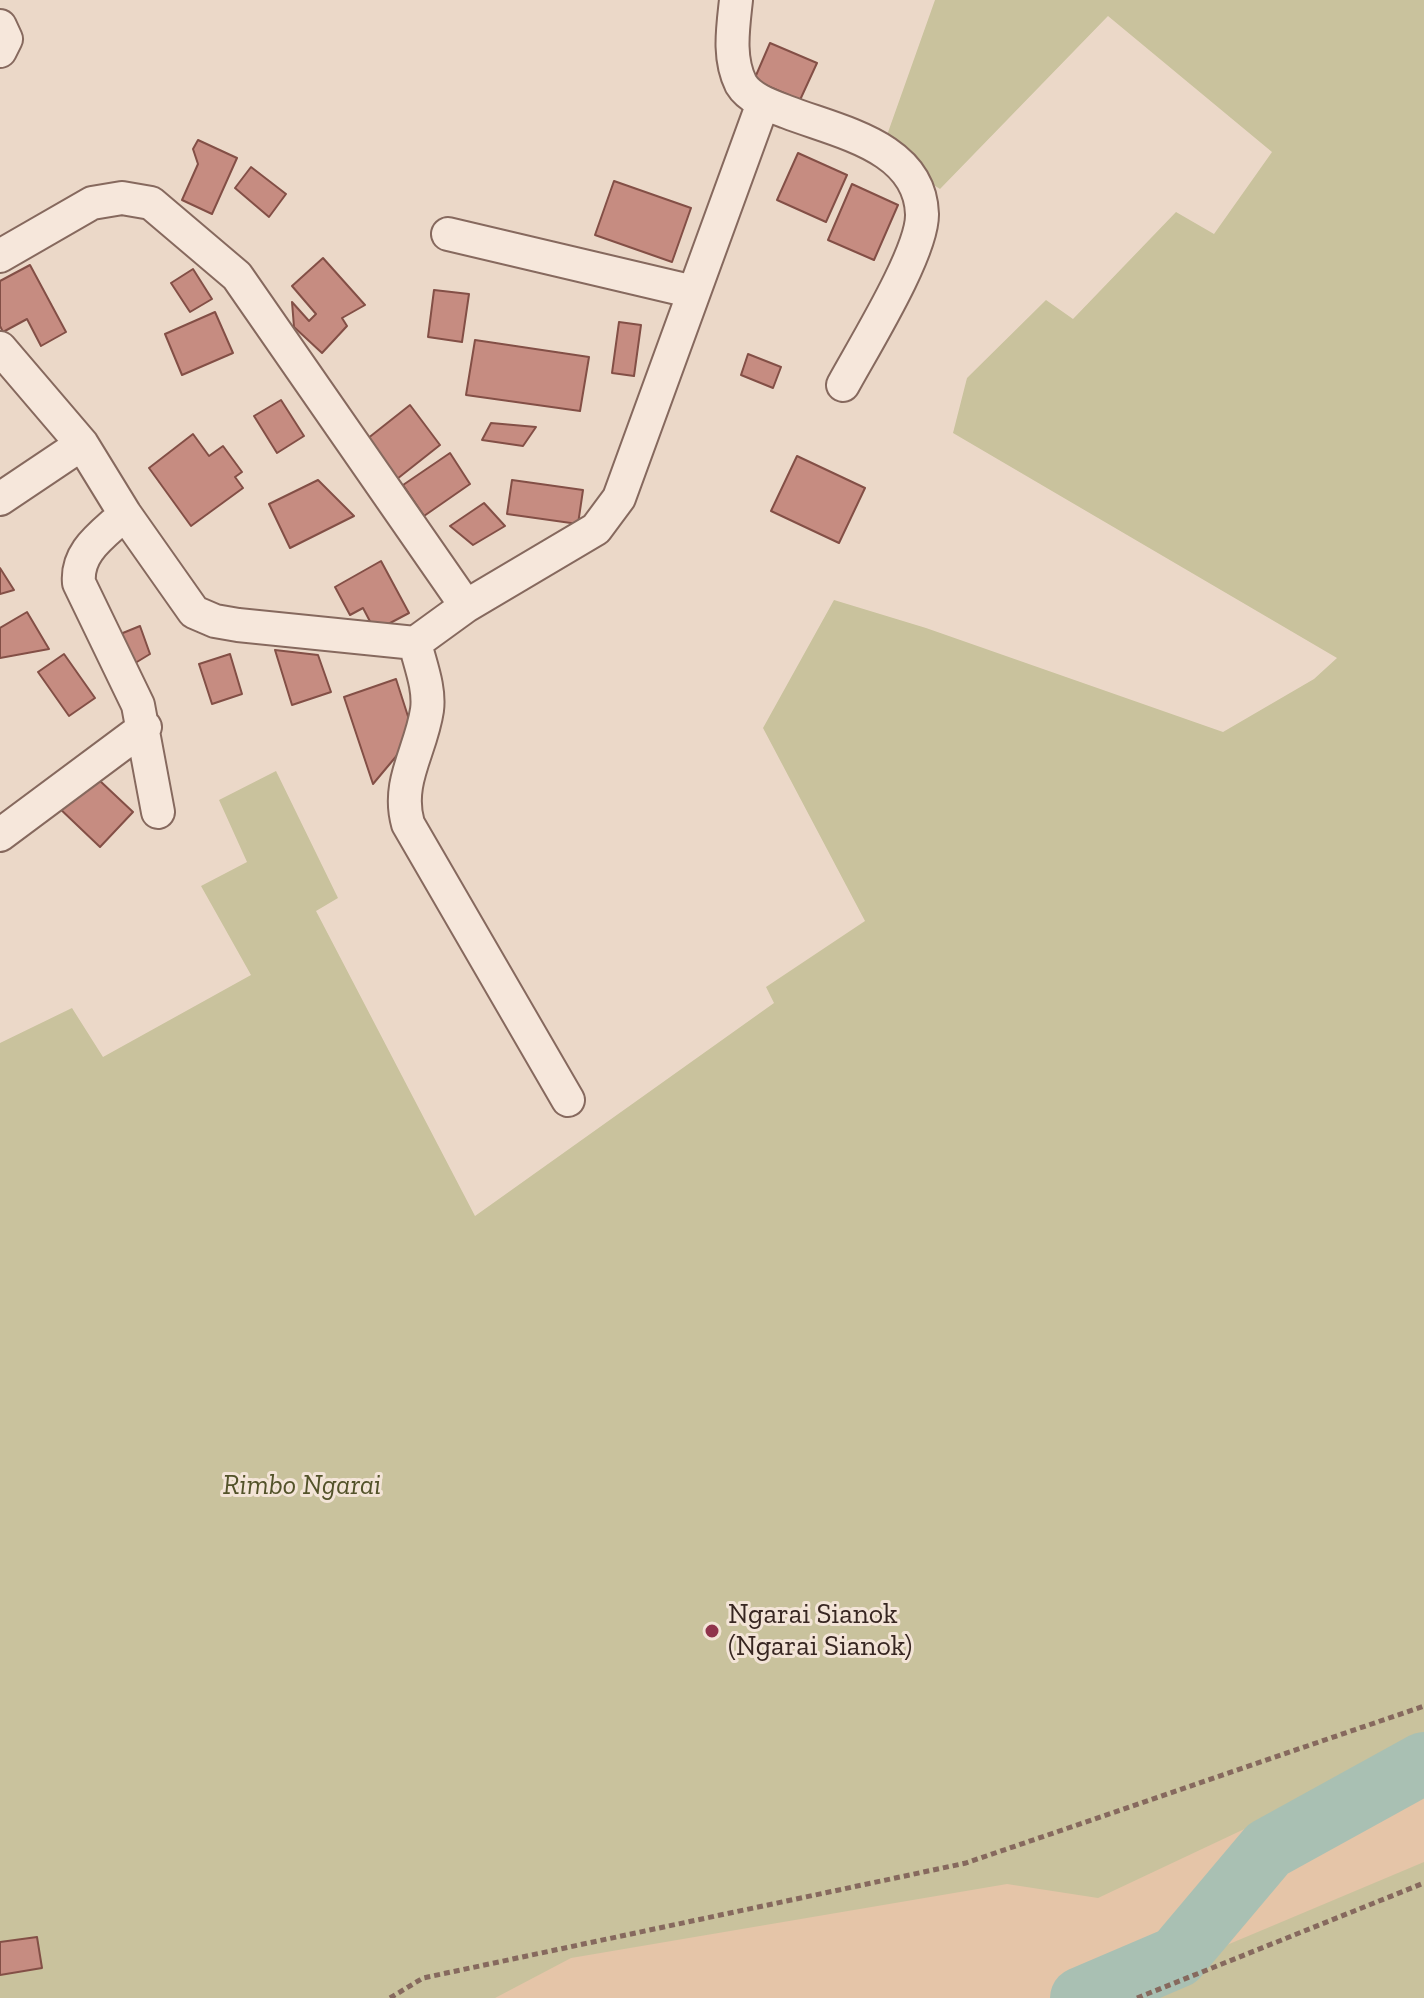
<!DOCTYPE html>
<style>
body{margin:0}
canvas{display:block;background:#ebd8c8}
</style>
<canvas width="1424" height="1998"></canvas>
<script>
const ctx = document.querySelector('canvas').getContext('2d');
ctx.lineJoin = 'round';
function fillPath(path, color) {
  ctx.fillStyle = color;
  ctx.fill(path, 'evenodd');
}
function strokePath(path, color, width, dash) {
  ctx.strokeStyle = color;
  ctx.lineWidth = width;
  ctx.lineCap = dash ? 'butt' : 'round';
  ctx.setLineDash(dash || []);
  ctx.stroke(path);
}
function label(font, color, halo, rows, align = 'center') {
  ctx.font = font + ' "Zilla Slab",serif';
  ctx.lineWidth = 6;
  ctx.setLineDash([]);
  ctx.textBaseline = 'middle';
  ctx.strokeStyle = halo;
  ctx.fillStyle = color;
  for (const [text, x, y, turn = 0] of rows) {
    ctx.save();
    ctx.translate(x, y);
    ctx.rotate((+turn || 0) * Math.PI / 180);
    ctx.textAlign = isNaN(turn) ? turn : align;
    if (halo) ctx.strokeText(text, 0, 0);
    ctx.fillText(text, 0, 0);
    ctx.restore();
  }
}
const green = new Path2D(`
 M935 0H1424V1998H0V1043L72 1008 103 1057 251 975 201 886 247 862 219 800 276 771 338 898 316 911 475 1216 774 1003 766 987 865 921 763 728 834 600 926 628 1223 732 1314 679 1337 658 953 433 967 378 1046 300 1073 319 1176 212 1214 234 1272 152 1108 16 940 189 881 152Z`);
const sand = new Path2D(`
 M1424 1740V1862L1101 1998H495L571 1958 1007 1884 1098 1898 1340 1784Z`);
const river = new Path2D(`
 M1081 1998 1177 1957 1268 1849 1424 1763`);
const building = new Path2D(`
 M770 43 817 63 800 100 754 80Z
 M198 140 237 158 212 214 182 200 198 164 193 149Z
 M798 153 847 175 826 222 777 200Z
 M251 167 286 194 269 217 235 188Z
 M614 181 691 208 672 262 595 235Z
 M852 184 898 205 874 260 828 240Z
 M323 258 365 305 342 318 347 326 322 353 294 327 292 302 309 321 316 314 292 286Z
 M30 265 66 332 41 346 27 319 3 332 0 326V281Z
 M193 269 212 299 190 312 171 283Z
 M434 290 469 294 462 342 428 337Z
 M215 312 233 353 182 375 165 334Z
 M619 322 641 325 634 376 612 373Z
 M475 340 589 357 580 411 466 395Z
 M748 354 781 367 773 388 741 375Z
 M281 400 304 436 277 453 254 416Z
 M410 405 440 445 397 479 367 439Z
 M491 423 536 427 523 446 482 440Z
 M193 434 209 456 223 446 242 472 235 477 243 488 191 526 149 468Z
 M450 453 470 484 424 516 403 485Z
 M797 456 865 488 839 543 771 511Z
 M318 480 354 516 290 548 269 504Z
 M512 480 583 490 578 524 507 514Z
 M484 503 505 526 473 545 450 526Z
 M381 561 409 613 375 631 363 608 350 615 335 587Z
 M0 568 14 590 0 594Z
 M27 612 49 649 0 658V628Z
 M140 626 150 654 127 668 113 637Z
 M275 650 318 655 331 692 292 705Z
 M64 654 95 698 69 716 38 672Z
 M230 654 242 694 212 704 199 664Z
 M396 679 414 735 373 784 344 697Z
 M99 780 133 812 100 847 56 805Z
 M37 1937 42 1968 0 1975V1942Z`);
const path = new Path2D(`
 M390 1998 423 1978 966 1863 1424 1706
 M1137 1998 1424 1883`);
const minor = new Path2D(`
 M736 0C733 28 728 58 741 84 750 99 771 106 787 112 838 132 920 146 922 214 923 252 863 348 843 385
 M0 26 6 39 0 51
 M448 234 694 292
 M0 256 92 203 122 198 151 203 237 276 466 606
 M0 348 82 444 125 514 194 612 215 621 238 625 415 643 466 606 596 529 619 498 763 103
 M0 499 82 444
 M125 514C103 535 76 551 79 583L138 705 158 812
 M415 643C420 664 430 688 427 710 421 751 396 782 408 824L568 1100
 M0 835 145 727`);
const markers = [
 [712,1631,8,"#90334c"]
];
const parkNames = [
 ["Rimbo Ngarai",302,1486]
];
const poiNames = [
 ["Ngarai Sianok",728,1615],
 ["(Ngarai Sianok)",728,1647]
];
fillPath(green, '#c9c29d');
fillPath(sand, '#e5c5a8');
strokePath(river, '#a9c0b3', 62);
fillPath(building, '#c68c81');
strokePath(building, '#834f46', 2);
strokePath(minor, '#86695e', 36);
strokePath(path, '#86695e', 5, [6, 4]);
strokePath(minor, '#f6e7db', 32);
for (const [x, y, r, color] of markers) {
  const dot = new Path2D();
  dot.arc(x, y, r, 0, 2 * Math.PI);
  ctx.fillStyle = color;
  ctx.fill(dot);
  strokePath(dot, '#f3e4d7', 3);
}
label('italic 28px', '#525229', '#f3e4d7', parkNames);
label('28px', '#372621', '#f3e4d7', poiNames, 'left');
</script>
